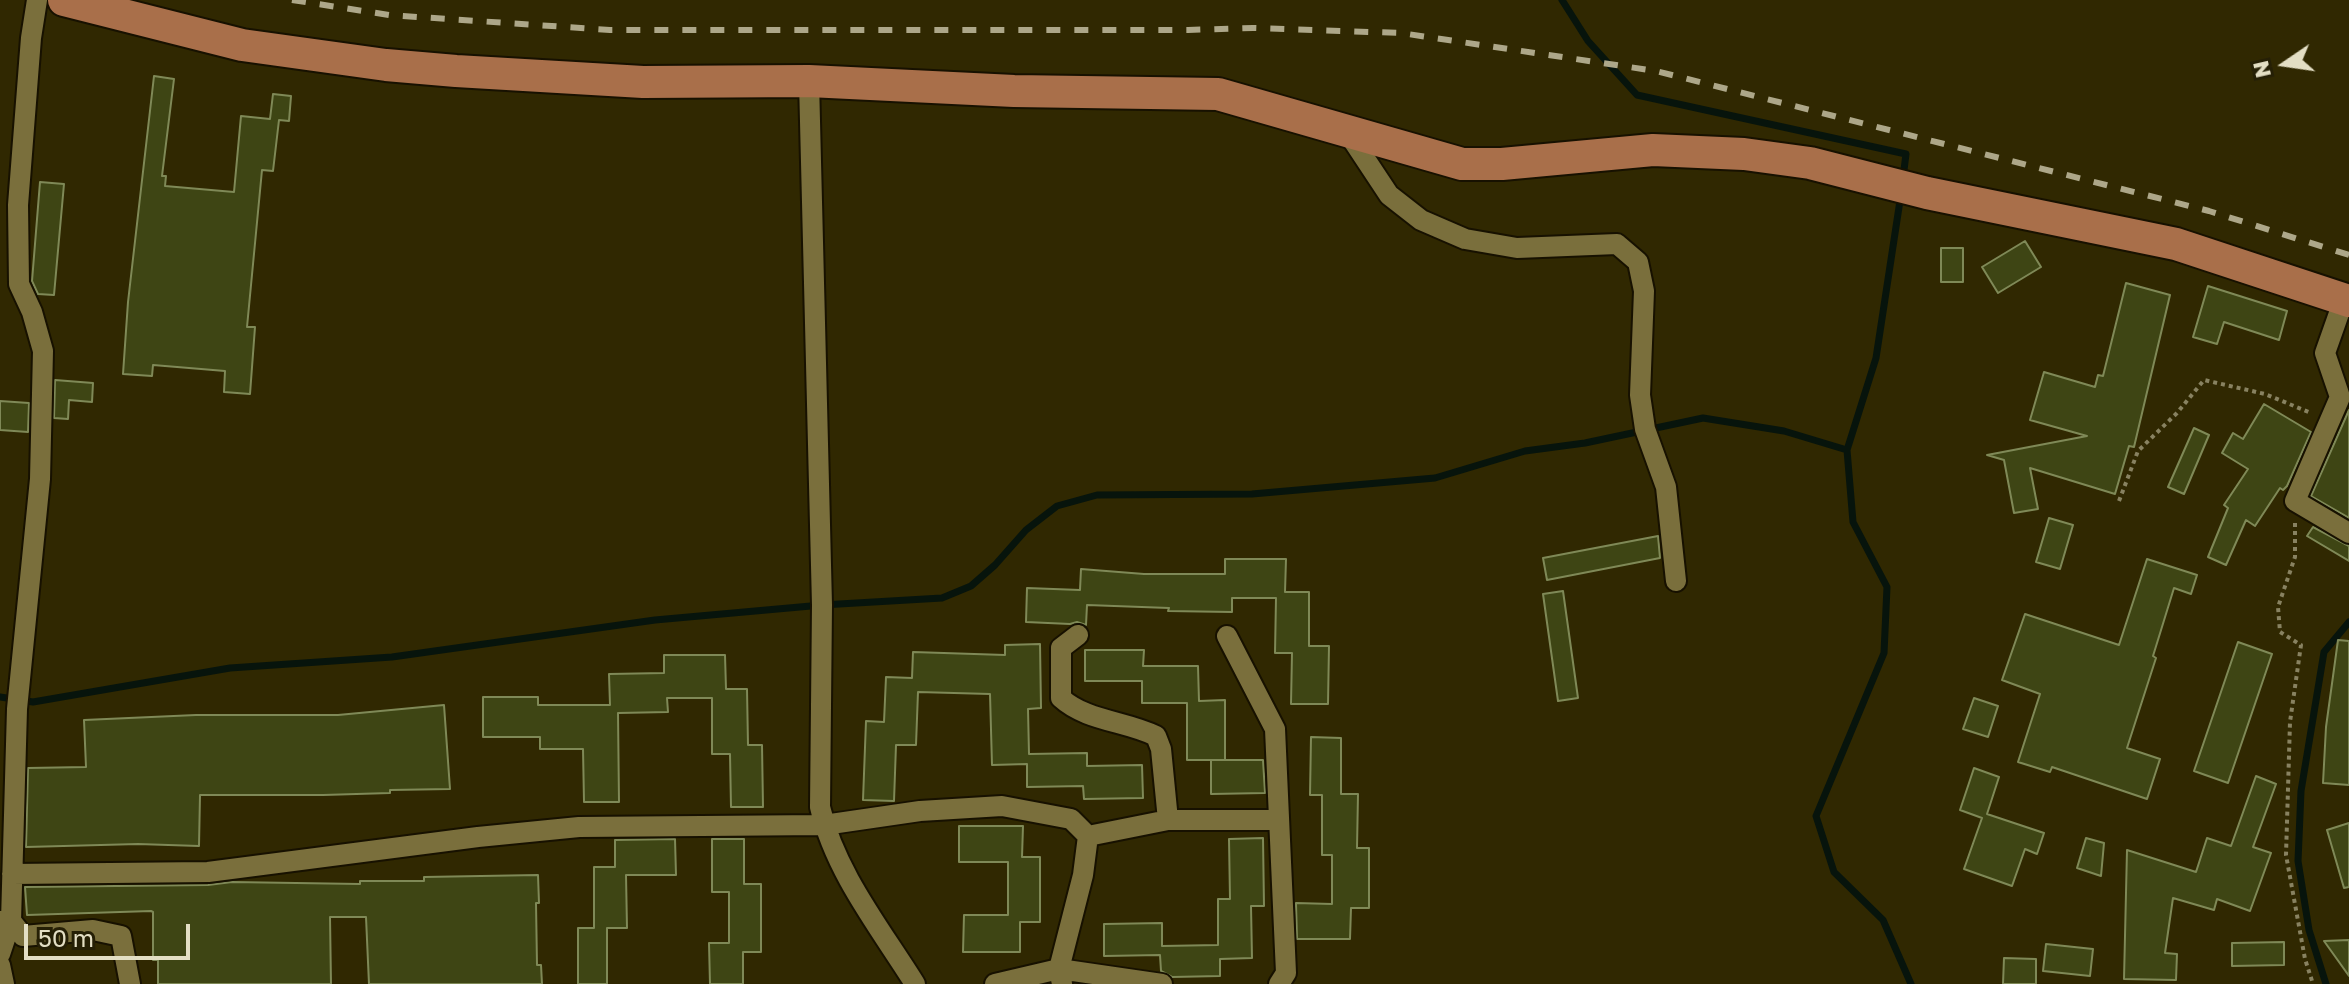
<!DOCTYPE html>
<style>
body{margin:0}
#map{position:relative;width:2349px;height:984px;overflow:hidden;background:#302801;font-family:"Golos Text",sans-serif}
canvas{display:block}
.north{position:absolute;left:2245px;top:24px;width:80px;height:80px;-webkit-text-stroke:6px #251f05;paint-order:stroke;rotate:257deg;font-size:22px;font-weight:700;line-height:32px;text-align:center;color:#e3dec4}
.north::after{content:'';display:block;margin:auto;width:28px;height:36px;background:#e3dec4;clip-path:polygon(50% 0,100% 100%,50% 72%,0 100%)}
.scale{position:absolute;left:24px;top:924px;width:166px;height:36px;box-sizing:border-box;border:4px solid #e3dec4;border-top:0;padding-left:10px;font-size:24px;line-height:28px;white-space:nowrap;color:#e3dec4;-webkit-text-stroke:6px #251f05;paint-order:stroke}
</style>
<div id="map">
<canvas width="2349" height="984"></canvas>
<div class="north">N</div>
<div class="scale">50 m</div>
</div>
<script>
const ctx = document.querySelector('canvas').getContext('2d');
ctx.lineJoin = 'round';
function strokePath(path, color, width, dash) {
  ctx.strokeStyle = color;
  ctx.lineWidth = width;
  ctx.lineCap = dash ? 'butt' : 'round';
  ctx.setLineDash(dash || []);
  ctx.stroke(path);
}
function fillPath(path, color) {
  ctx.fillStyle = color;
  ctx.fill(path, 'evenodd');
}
const stream = new Path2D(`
 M1562 0 1588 41 1637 95 1906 154 1903 178
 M1901 194 1876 358 1847 450 1853 522 1887 587 1884 653 1816 816 1834 872 1883 920 1911 984
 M0 697 33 702 230 668 392 657 655 620 822 605 942 598 971 586 995 565 1026 530 1057 506 1097 495 1252 494 1435 478 1525 451 1585 443 1703 418 1784 431 1847 450
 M2326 984 2309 930 2298 861 2301 791 2324 652 2349 622`);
const building = new Path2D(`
 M154 76 174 79 162 176H166L165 186 234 192 241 116 270 119 273 94 291 96 289 121 279 120 273 171 262 170 247 327H255L250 394 224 392 225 371 153 365 152 376 123 374 128 302Z
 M40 182 64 184 54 295 38 294 32 281Z
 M2025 241 2041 267 1998 293 1982 267Z
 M1941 248H1963V282H1941Z
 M2126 283 2170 295 2134 447 2129 446 2115 494 2030 468 2038 509 2014 513 2004 460 1987 455 2087 436 2030 420 2044 372 2095 387 2098 375 2103 376Z
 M2208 286 2287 311 2279 340 2224 322 2217 344 2193 337Z
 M55 380 93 383 92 402 69 400 68 419 54 418Z
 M0 401 29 403 28 432 0 430Z
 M2264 404 2311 432 2287 486 2283 490 2280 488 2255 526 2246 520 2226 565 2208 557 2228 508 2224 505 2248 469 2222 453 2233 433 2243 439Z
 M2349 410V518L2311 496Z
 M2194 428 2209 435 2184 494 2168 487Z
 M2049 518 2073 525 2060 569 2036 562Z
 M2313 527 2349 546V561L2307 536Z
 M1658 536 1660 558 1547 580 1543 558Z
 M1225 559H1286L1285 592H1309V646H1329L1328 704H1291L1292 653H1275L1276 598H1232V612L1168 611 1169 608 1087 605 1086 625 1077 622 1070 624 1026 622 1027 588 1080 590 1081 569 1144 574H1225Z
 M2147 559 2197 575 2191 594 2174 588 2153 656 2156 658 2127 748 2160 759 2147 799 2052 767 2050 772 2018 762 2040 694 2002 680 2025 614 2119 645Z
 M1563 591 1578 698 1558 701 1543 594Z
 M2338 640 2349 641V785L2323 783 2326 727Z
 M2238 642 2272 654 2228 783 2194 771Z
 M1040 644 1041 708 1028 709 1029 754 1087 753V766L1142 765 1143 798 1084 799 1083 786 1027 787V764L992 765 990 694 918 692 916 745H896L894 801 863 800 866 721 884 722 886 677 912 678 913 652 1005 655V645Z
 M1085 650H1144L1143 666H1198L1199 701 1225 700V760H1187V703H1142V681H1085Z
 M664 655H725L726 689H747L748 745H762L763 807H731L730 754H712V698H667L668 712 618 713 619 802H584L583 749H540V737H483V697H538V705H610L609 674 664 673Z
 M1974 698 1998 706 1988 737 1963 729Z
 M444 705 450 789 390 790V793L323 795H200L199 846 138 844 26 847 28 768 86 767 84 720 196 715H338Z
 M1311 737 1341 738V794H1358L1357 848H1369V908H1351L1350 939H1297L1296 903 1332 904V855H1322V795H1310Z
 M1211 760H1263L1265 793 1211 794Z
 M1974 768 1999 777 1987 814 2044 833 2037 854 2025 849 2012 886 1964 869 1982 818 1960 810Z
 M2256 776 2276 784 2253 847 2271 853 2250 911 2217 899 2214 910 2173 898 2165 953 2177 954 2176 980 2124 979 2127 850 2196 872 2207 838 2231 846Z
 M2349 823V887L2344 888 2327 830Z
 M959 826H1023L1022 857H1040V922H1020V952H963L964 915H1008V862H959Z
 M1263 838 1264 906H1251L1252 958 1220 959V976L1172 977 1161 971 1160 955 1104 956V924L1162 923V946L1218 945V899H1230L1229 839Z
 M2086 838 2104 843 2101 876 2077 868Z
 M675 839 676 875H626L627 928H607V984H578V928H594V867H615V840Z
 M712 839H744V884H761V952H743V984H710L709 943H729V892H712Z
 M538 875 539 903H536L537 965H541L542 984H369L366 917H330L331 984H158V960H153V912L151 911 27 915 25 887 208 885 232 882 360 884V881H424V877Z
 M2349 940V976L2324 941Z
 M2284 942V965L2232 966V943Z
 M2046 944 2093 949 2090 976 2043 971Z
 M2004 958 2036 959V984H2003Z`);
const path = new Path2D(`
 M2119 501 2138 451 2177 413 2204 380 2265 394 2311 413
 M2295 523V557L2278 607 2280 632 2301 645 2290 722 2286 855 2305 959 2313 984`);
const street = new Path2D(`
 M809 81 822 605 820 807C835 872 880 928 915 984
 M1346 130 1389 195 1421 220 1465 239 1517 248 1617 244 1638 262 1644 291 1640 395 1645 429 1666 487 1676 581
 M2344 299 2325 353 2340 397 2295 501 2349 533
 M1078 635 1061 648V698C1086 721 1126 721 1156 736L1161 749 1168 820
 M1227 636 1275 729 1286 973 1279 984
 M1088 836 1168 820H1279
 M12 874 208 872 478 837 579 827 824 825 920 811 1002 806 1071 819 1088 836 1083 875 1059 969 1062 984
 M0 921H11L23 936 93 930 121 936 130 984
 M0 954 11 921 17 709 40 479 43 351 32 312 19 284 18 205 31 38 37 0
 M0 965 4 984
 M995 984 1059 969 1162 984`);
const primary = new Path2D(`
 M64 0 242 45 386 65 456 71 643 82 809 81 1014 91 1218 94 1462 164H1502L1653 150 1744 154 1810 163 1927 193 2176 244 2349 301`);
const rail = new Path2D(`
 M292 0 389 15 610 30H1188L1253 28 1401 33 1656 71 2209 211 2349 255`);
strokePath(stream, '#07140c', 7);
fillPath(building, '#3e4514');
strokePath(building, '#7f8957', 2);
strokePath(street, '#171100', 24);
strokePath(primary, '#171100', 36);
strokePath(path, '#888261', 4, [4, 4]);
strokePath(street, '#7a6f3c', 20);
strokePath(primary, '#a96f4a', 32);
strokePath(rail, '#ada789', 6, [14, 14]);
</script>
